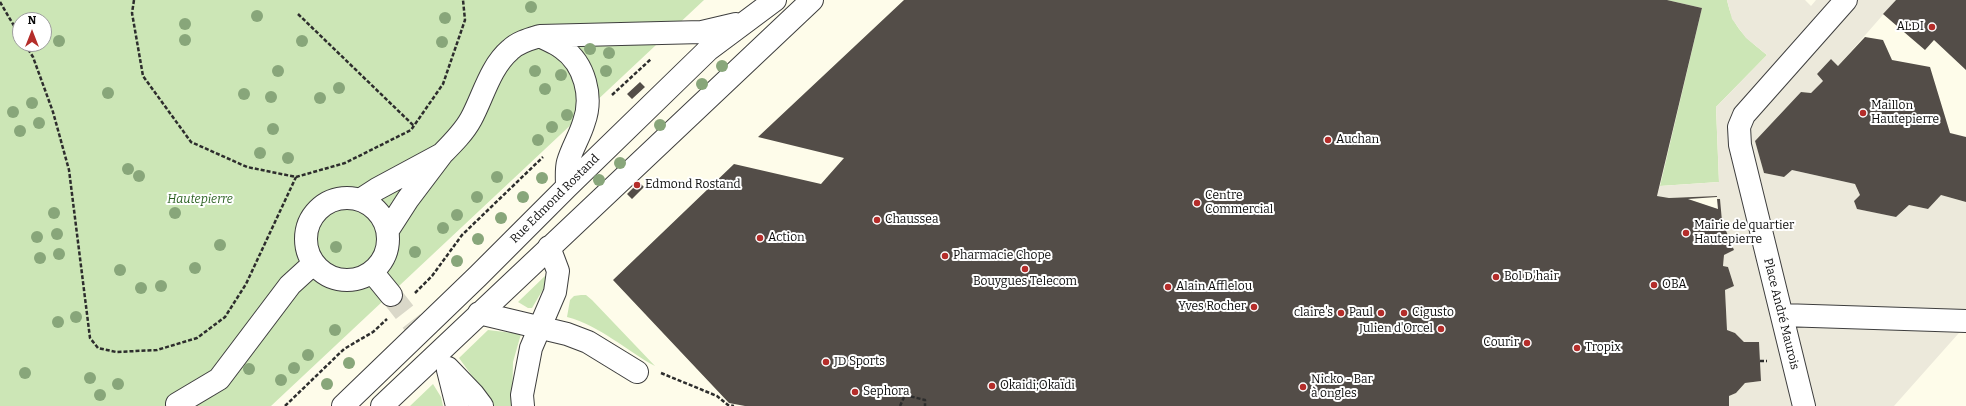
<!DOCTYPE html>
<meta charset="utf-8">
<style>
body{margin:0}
#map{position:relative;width:1966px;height:406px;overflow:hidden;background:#fefcea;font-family:Bitter,serif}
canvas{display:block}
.north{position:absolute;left:12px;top:12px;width:40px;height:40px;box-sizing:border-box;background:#fff;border:1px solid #9d9d9d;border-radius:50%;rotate:0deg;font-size:11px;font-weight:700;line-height:16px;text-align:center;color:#0b0b0b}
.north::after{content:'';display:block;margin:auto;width:14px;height:18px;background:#b42d2a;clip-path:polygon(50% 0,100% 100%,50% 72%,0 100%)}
</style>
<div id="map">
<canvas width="1966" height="406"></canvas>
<div class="north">N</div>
</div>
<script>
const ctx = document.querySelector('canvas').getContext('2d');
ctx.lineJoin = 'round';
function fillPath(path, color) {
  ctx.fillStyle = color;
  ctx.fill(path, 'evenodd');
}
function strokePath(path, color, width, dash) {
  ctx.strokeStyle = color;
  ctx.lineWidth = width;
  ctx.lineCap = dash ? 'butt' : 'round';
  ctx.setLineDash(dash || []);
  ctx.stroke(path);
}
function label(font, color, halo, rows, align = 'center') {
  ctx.font = font + ' Bitter,serif';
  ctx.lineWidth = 4;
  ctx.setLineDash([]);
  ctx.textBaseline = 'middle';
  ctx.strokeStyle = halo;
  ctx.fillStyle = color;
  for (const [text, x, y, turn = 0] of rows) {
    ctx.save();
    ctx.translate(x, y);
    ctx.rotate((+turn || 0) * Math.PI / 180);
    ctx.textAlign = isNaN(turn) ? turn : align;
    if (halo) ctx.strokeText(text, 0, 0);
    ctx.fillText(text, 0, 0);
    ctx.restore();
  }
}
const green = new Path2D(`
 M0 0H704L271 406H0ZM20 20H44V44H20Z
 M1667 0H1727C1733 28 1745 37 1767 55L1716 107 1719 182 1660 186 1702 8Z
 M545 276 548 281 532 308H528L518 302Z
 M581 295H586L592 300 655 366C625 350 601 326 567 317L570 300 574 296Z
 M488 330 521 334 513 362 512 406H494L459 358Z
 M433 384 441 397 443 406H410Z`);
const plaza = new Path2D(`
 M1727 0H1805L1811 6 1816 0H1896L1838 66 1831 59 1817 74 1823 81 1811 93 1801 92 1755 141 1764 173 1784 177 1792 170 1855 184 1860 195 1854 201 1858 209 1896 217 1909 205 1928 209 1941 195 1966 202V325L1894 406H1729V396L1736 393 1745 383 1761 381 1759 342H1744L1735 333 1727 330 1725 290 1734 285 1728 267 1723 266 1724 255 1734 250 1722 221 1720 199H1717V196L1669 198 1657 196 1660 186 1719 182 1716 107 1767 55 1746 38 1732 19Z`);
const building = new Path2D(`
 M904 0H1667L1702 8 1657 196 1669 198 1717 196V197L1688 199 1718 209 1717 199H1720L1722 221 1734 250 1724 255 1723 266 1728 267 1734 286 1725 290 1727 330 1735 333 1744 342H1759L1761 381 1745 383 1736 393 1729 396V406H745L729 403 613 280 734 164 821 184 844 158 758 137Z
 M1896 0H1966V70L1934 40 1925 50 1883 14Z
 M1865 37 1883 40 1892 60 1930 67 1950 133 1966 137V202L1941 195 1928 209 1909 205 1896 217 1857 209 1854 201 1860 195 1855 184 1792 170 1784 177 1764 173 1755 141 1801 92 1811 93 1823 81 1817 74 1831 59 1838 66Z
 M640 82 645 87 632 99 627 94Z
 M639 182 644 187 632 199 627 194Z`);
const minorTunnel = new Path2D(`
 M391 295 448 368`);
const path = new Path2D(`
 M134 0 132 13 143 76 191 142 247 167 296 177 345 163 411 130 443 84 465 20 463 0
 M0 2 20 36
 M298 14 414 126
 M25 44 33 57 53 112 69 170 90 338 98 348 116 352 157 350 197 338 225 317 246 284 296 177
 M612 95 651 59
 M415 293 432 276 462 235 543 157
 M1760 361H1767
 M661 373 717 396 728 405 734 406
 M285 406 344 349 373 332 387 319
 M900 406 905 395 925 400V406`);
const minor = new Path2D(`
 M442 154C453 143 464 132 471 119 483 97 490 67 510 50 518 42 530 39 540 36
 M567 187C567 179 566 169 568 162 572 148 580 136 584 122 593 97 585 64 562 48 556 43 547 40 540 36L702 32 736 24
 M306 239a41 41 0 1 1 82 0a41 41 0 1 1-82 0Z
 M360 200 377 189 442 154 408 199 388 230
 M373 273 391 295
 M479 313 567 334 588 342 637 372
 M1782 315 1966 321
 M448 368 473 394 482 406
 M448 370 457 406
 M177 404 219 379 290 285 313 264
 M343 406 478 276 567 187 708 50 775 0
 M382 406 812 0
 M523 406 522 395 531 348 555 292 558 271 549 247
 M1804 406 1740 145 1739 127 1744 115 1846 0`);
const trees = [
 [531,7],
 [257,16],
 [445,18],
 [185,24],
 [185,40],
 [59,41],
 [302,41],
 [442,42],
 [590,49],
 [609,53],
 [722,66],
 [278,71],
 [535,71],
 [606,71],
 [561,75],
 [702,84],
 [339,88],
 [545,89],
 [108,93],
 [244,94],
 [271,97],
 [320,98],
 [32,103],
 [13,112],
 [567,115],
 [39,123],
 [660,125],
 [552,127],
 [273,129],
 [20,131],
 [538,140],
 [260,153],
 [288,158],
 [620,163],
 [128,169],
 [139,176],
 [497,177],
 [542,178],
 [599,180],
 [477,197],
 [523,197],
 [54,213],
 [175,213],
 [457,215],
 [501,218],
 [443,228],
 [57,234],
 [37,237],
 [478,239],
 [220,245],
 [336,247],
 [415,252],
 [59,254],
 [40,258],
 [457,261],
 [195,268],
 [120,270],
 [161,286],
 [141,288],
 [76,317],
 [58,322],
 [335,330],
 [308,355],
 [349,363],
 [294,368],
 [249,369],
 [25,373],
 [90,378],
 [281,380],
 [118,384],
 [327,384],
 [100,395]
];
const markers = [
 [1932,27,4,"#b42d2a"],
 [1863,113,4,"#b42d2a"],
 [1328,140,4,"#b42d2a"],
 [637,185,4,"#b42d2a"],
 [1197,203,4,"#b42d2a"],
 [877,220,4,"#b42d2a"],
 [1686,233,4,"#b42d2a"],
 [760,238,4,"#b42d2a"],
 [945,256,4,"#b42d2a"],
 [1025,269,4,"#b42d2a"],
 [1496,277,4,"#b42d2a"],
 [1654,285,4,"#b42d2a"],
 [1168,287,4,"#b42d2a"],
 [1254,307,4,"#b42d2a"],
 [1341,313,4,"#b42d2a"],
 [1381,313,4,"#b42d2a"],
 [1404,313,4,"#b42d2a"],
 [1441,329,4,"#b42d2a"],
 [1527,343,4,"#b42d2a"],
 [1577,348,4,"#b42d2a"],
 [826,362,4,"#b42d2a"],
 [992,386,4,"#b42d2a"],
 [1303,387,4,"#b42d2a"],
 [855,392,4,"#b42d2a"]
];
const poiNames = [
 ["ALDI",1924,27,"right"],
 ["Maillon",1871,106],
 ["Hautepierre",1871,120],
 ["Auchan",1336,140],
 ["Edmond Rostand",645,185],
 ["Centre",1205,196],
 ["Commercial",1205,210],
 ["Chaussea",885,220],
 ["Mairie de quartier",1694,226],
 ["Hautepierre",1694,240],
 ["Action",768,238],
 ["Pharmacie Chope",953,256],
 ["Bol D'hair",1504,277],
 ["Bouygues Telecom",1025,282,"center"],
 ["OBA",1662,285],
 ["Alain Afflelou",1176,287],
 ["Yves Rocher",1246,307,"right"],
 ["claire's",1333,313,"right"],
 ["Paul",1373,313,"right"],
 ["Cigusto",1412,313],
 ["Julien d'Orcel",1433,329,"right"],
 ["Courir",1519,343,"right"],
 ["Tropix",1585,348],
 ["JD Sports",834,362],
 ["Nicko - Bar",1311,380],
 ["à ongles",1311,394],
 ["Okaidi;Okaïdi",1000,386],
 ["Sephora",863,392]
];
const streetNames = [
 ["Rue Edmond Rostand",555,199,-45],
 ["Place André Maurois",1781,314,76]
];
const parkNames = [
 ["Hautepierre",200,200]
];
fillPath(green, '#cce6b6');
fillPath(plaza, '#ece9db');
fillPath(building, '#534d48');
strokePath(minorTunnel, '#dad8c9', 22, [22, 11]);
strokePath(minor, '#3e3e3e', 24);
strokePath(path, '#2d2d2d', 2.5, [4, 2]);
strokePath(minor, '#fff', 22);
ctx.fillStyle = '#88a67a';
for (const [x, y] of trees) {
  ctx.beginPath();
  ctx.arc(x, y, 6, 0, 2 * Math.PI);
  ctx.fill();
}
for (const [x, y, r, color] of markers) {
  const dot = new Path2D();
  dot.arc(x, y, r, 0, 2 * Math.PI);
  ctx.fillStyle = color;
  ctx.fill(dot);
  strokePath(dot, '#fff', 1.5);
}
label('12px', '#0b0b0b', '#fff', poiNames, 'left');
label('12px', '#0b0b0b', '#fff', streetNames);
label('italic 12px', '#285f1f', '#fff', parkNames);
</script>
